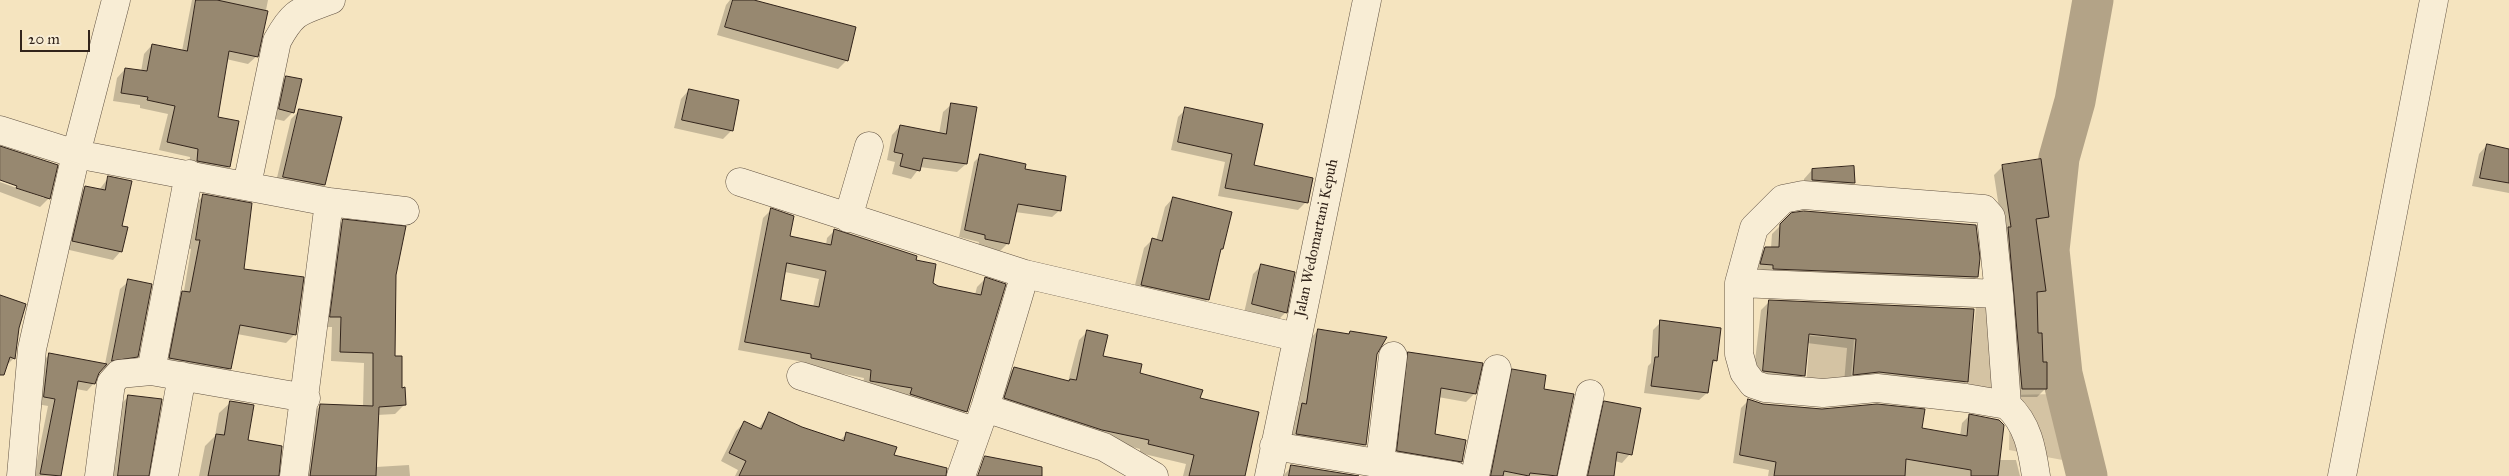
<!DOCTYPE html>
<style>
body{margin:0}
#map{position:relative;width:2509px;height:476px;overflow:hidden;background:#f5e4bf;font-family:"IM FELL Great Primer",serif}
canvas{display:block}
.scale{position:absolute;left:20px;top:30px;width:70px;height:22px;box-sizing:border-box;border:2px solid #32241b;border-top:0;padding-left:6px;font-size:15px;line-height:18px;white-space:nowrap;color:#32241b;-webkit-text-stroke:4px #f8edd5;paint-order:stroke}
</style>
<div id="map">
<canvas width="2509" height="476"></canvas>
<div class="scale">20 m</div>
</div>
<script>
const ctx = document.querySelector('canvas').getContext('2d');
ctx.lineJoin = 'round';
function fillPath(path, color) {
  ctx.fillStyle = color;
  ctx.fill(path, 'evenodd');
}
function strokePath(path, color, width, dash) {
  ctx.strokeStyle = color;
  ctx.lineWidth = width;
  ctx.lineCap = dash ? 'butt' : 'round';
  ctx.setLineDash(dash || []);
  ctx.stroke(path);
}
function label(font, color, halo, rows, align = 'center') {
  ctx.font = font + ' "IM FELL Great Primer",serif';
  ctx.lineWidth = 4;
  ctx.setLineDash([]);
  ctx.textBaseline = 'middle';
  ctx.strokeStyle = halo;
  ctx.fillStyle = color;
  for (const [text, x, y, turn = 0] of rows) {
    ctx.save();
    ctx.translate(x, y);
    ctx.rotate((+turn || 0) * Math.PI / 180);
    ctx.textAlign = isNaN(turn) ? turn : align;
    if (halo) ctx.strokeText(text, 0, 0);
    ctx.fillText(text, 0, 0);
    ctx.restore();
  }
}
const green = new Path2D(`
 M1977 299 1997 300 2005 397 1967 388Z
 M1810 336 1854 339 1850 389 1806 387Z
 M2055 394 2068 461 2009 450 2010 395Z`);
const shadow = new Path2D(`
 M192 0H268L257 56 248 64 226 59 217 118 229 167 220 175 189 169 190 157 159 150 168 114 140 108V105L113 101 117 78 125 69 141 72 144 54 152 45 182 51Z
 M730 0H749L847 60 838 69 717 35 726 5Z
 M286 77 293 112 284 121 271 118 278 85Z
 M689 90 731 131 723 139 674 128 681 99Z
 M952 104 966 164 957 172 920 167 911 179 892 174 895 162 887 160 892 135 900 126 939 134 943 112Z
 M1186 109 1253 166 1306 202 1298 210 1218 196 1225 162 1171 150 1178 117Z
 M300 110 324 185 316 193 275 186 291 119Z
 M2487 145 2509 150V193L2472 186 2479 154Z
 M0 148 49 198 40 207 0 192V182L44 198V195L0 179Z
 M981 155 1024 170 1060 210 1052 217 1015 212 1007 244 1000 251 978 246 979 242 959 237 974 162Z
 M2003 166 2048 216 2036 225 2044 291 2036 299V335L2046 388 2037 397H2013L2003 234 1994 175Z
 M1812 170 1854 183 1845 191 1804 188V179Z
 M109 177 120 227 121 251 113 260 65 249 77 196 85 187 99 190Z
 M204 195 242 270 295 334 286 343 237 334 230 369 221 378 161 367 174 301 184 291 191 249 188 248 195 204Z
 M1173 198 1222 249 1218 252 1208 299 1199 308 1133 293 1144 248 1152 240 1156 241 1165 207Z
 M771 210 789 237 826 245 827 238 835 230 915 261 931 284 938 287 975 295 977 287 985 279 966 411 958 419 862 389 864 378 803 366 804 362 738 350 763 218ZM785 272 819 279 813 307 780 301Z
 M1791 215 1977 277 1968 285 1753 272 1757 257 1766 248H1771L1772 234Z
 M343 221 395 275 393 357 405 404 395 414 377 415 376 467 409 465 410 476H302L311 415 321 405 363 407 364 363 331 361 332 327H321L333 230Z
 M1262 265 1286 312 1277 321 1244 313 1253 274Z
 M129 281 137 356 128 365 104 369 120 289Z
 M0 297 18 328 14 358 6 366 0 364Z
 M1770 301 1973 310 1966 382 1957 391 1844 383 1847 348 1807 343 1804 375 1794 384 1753 378 1761 310Z
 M1661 322 1716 360 1711 366 1707 393 1699 400 1644 393 1648 366 1651 363 1653 330Z
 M1318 330 1347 335 1350 332 1376 354 1365 445 1357 453 1288 442 1294 413 1298 409 1310 339Z
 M1088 331 1102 357 1199 399 1244 476H1183L1186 464 1140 453V449L1093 437 996 407 1005 377 1014 368 1068 382 1079 340Z
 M50 354 94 383 87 391 76 389 60 476H34L48 406 37 404 42 362Z
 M1408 354 1475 393 1466 402 1438 397 1434 435 1465 441 1461 462 1452 470 1389 459 1400 362Z
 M1513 370 1542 390 1556 476H1485L1504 379Z
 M129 396 148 476H113L121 404Z
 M1749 400 1763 405 1960 436 1962 423 1969 416 1999 460H2016L2020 476H1768L1769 470 1733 463 1741 408Z
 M231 402 247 441 279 476H199L205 446 215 436 219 413Z
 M1605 403 1630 454 1622 463 1615 461 1612 476H1582L1596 411Z
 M770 413 801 428 839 441 847 434 893 456 945 476H735L738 470 721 461 736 431 744 423 758 429Z
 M1292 466 1352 476H1283Z`);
const river = new Path2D(`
 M2087 476 2062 374 2049 250 2059 158 2075 101 2093 0`);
const building = new Path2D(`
 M196 0H217L268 11 258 57 229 51 218 117 239 121 230 167 197 161 198 149 167 142 175 106 147 100 148 97 121 93 125 68 147 71 152 44 187 51Z
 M733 0H754L856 27 848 61 725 27Z
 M286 76 302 79 294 113 279 109Z
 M689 89 739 100 733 131 682 120Z
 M951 103 977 107 967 164 923 158 920 171 900 166 903 154 894 152 900 125 946 134Z
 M1185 107 1263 124 1254 165 1313 178 1308 203 1225 188 1232 154 1178 142Z
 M299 109 342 117 325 185 283 177Z
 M2487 144 2509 149V183L2480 178Z
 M0 146 58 165 50 199 16 188 17 186 0 180Z
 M980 154 1026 164 1025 169 1066 176 1061 211 1018 204 1009 244 985 239V235L965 230Z
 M2041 159 2049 217 2036 219 2046 291 2037 292 2038 333H2042L2043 362H2047V389H2022L2008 227H2011L2002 165Z
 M1854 166 1855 183 1812 180V169Z
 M108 176 132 181 122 226 128 227 122 252 72 241 85 186 105 190Z
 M203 194 252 203 244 269 304 277 296 335 240 325 231 369 169 358 182 291 190 292 200 240H196Z
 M1173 197 1232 212 1223 249H1221L1209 300 1141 285 1152 238 1162 241Z
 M771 208 794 216 790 236 831 245 834 229 917 256 916 260 936 264 933 283 938 286 981 295 985 277 1006 284 967 412 910 394 912 388 870 381 871 370 811 358V354L745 342ZM787 263 826 271 819 307 781 300Z
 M1804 211 1976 225 1980 258 1978 277 1773 269V265L1760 264 1765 247H1779L1780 224 1791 213Z
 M343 219 406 226 396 275 395 356H402V388L405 387 406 405 379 407 376 476H310L320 404 373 406V353L340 352 341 317H330Z
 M1261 264 1295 272 1287 313 1252 304Z
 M128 279 152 284 138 357 112 361Z
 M0 295 26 304 19 328 15 359 10 357 4 375H0Z
 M1769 300 1974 309 1968 382 1879 372 1853 375 1856 339 1809 334 1805 376 1763 371Z
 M1660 320 1721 328 1717 361 1713 360 1708 393 1651 386 1655 357H1658Z
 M1318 329 1349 334 1350 331 1387 337 1377 354 1366 445 1296 434 1302 403 1306 404Z
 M1087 330 1108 335 1103 356 1142 364 1140 373 1203 390 1200 398 1259 412 1245 476H1189L1194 455 1148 444 1149 440 1102 430 1004 398 1014 367 1069 381 1070 379 1076 380Z
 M1408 352 1483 363 1476 394 1441 388 1435 434 1466 440 1462 462 1397 451Z
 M49 353 107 364 99 373 95 384 78 381 61 476 40 474 55 399 44 397Z
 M1512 369 1546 375 1544 389 1574 394 1557 476 1530 473 1529 476 1504 471 1503 476H1491Z
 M128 395 162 399 149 476H118Z
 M1748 399 1763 404 1822 409 1877 404 1925 409 1922 428 1967 436 1969 414 1999 420 2004 425 1998 476H1971V470L1906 459 1905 476H1774L1776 462 1740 455Z
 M230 401 254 405 248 440 282 446 279 476H208L216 434 224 435Z
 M1604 401 1641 408 1632 455 1617 452 1614 476H1588Z
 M769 412 802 427 844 441 846 432 897 447 894 455 947 468 946 476H739L746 461 729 453 744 421 761 429Z
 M985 456 1042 467V476H978Z
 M1291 465 1359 476H1289Z`);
const street = new Path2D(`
 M0 130 76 154 329 202 405 211
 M740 182 1025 274 1296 337
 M247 185 277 41C294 10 299 12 331 0
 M848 218 869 146
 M1739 283 1999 294 2007 405
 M1999 294 1991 217 1984 209 1803 195 1783 199 1754 228 1739 283V354L1744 372 1753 384 1765 388 1823 393 1877 388 1966 398 2007 405C2028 424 2032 449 2036 476
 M151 371 189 174
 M801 376 975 431
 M985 408 1104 447 1154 476
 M1274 446 1455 476
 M1380 462 1393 356
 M21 476 32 349 76 154 116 0
 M99 476 111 383 119 374 151 371 306 398
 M164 476 182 376
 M294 476 329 202
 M961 476 985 408 1025 274
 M1269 476 1367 0
 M1475 476 1497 369
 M1572 476 1590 394
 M2342 476 2434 0`);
const streetNames = [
 ["Jalan Wedomartani Kepuh",1317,238,-78]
];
fillPath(green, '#d4c3a3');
fillPath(shadow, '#0003');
strokePath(river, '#b3a387', 41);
fillPath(building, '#978870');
strokePath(building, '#32241b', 1);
strokePath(street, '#635444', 29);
strokePath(street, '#f8edd5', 28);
label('15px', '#32241b', '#f8edd5', streetNames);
</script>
